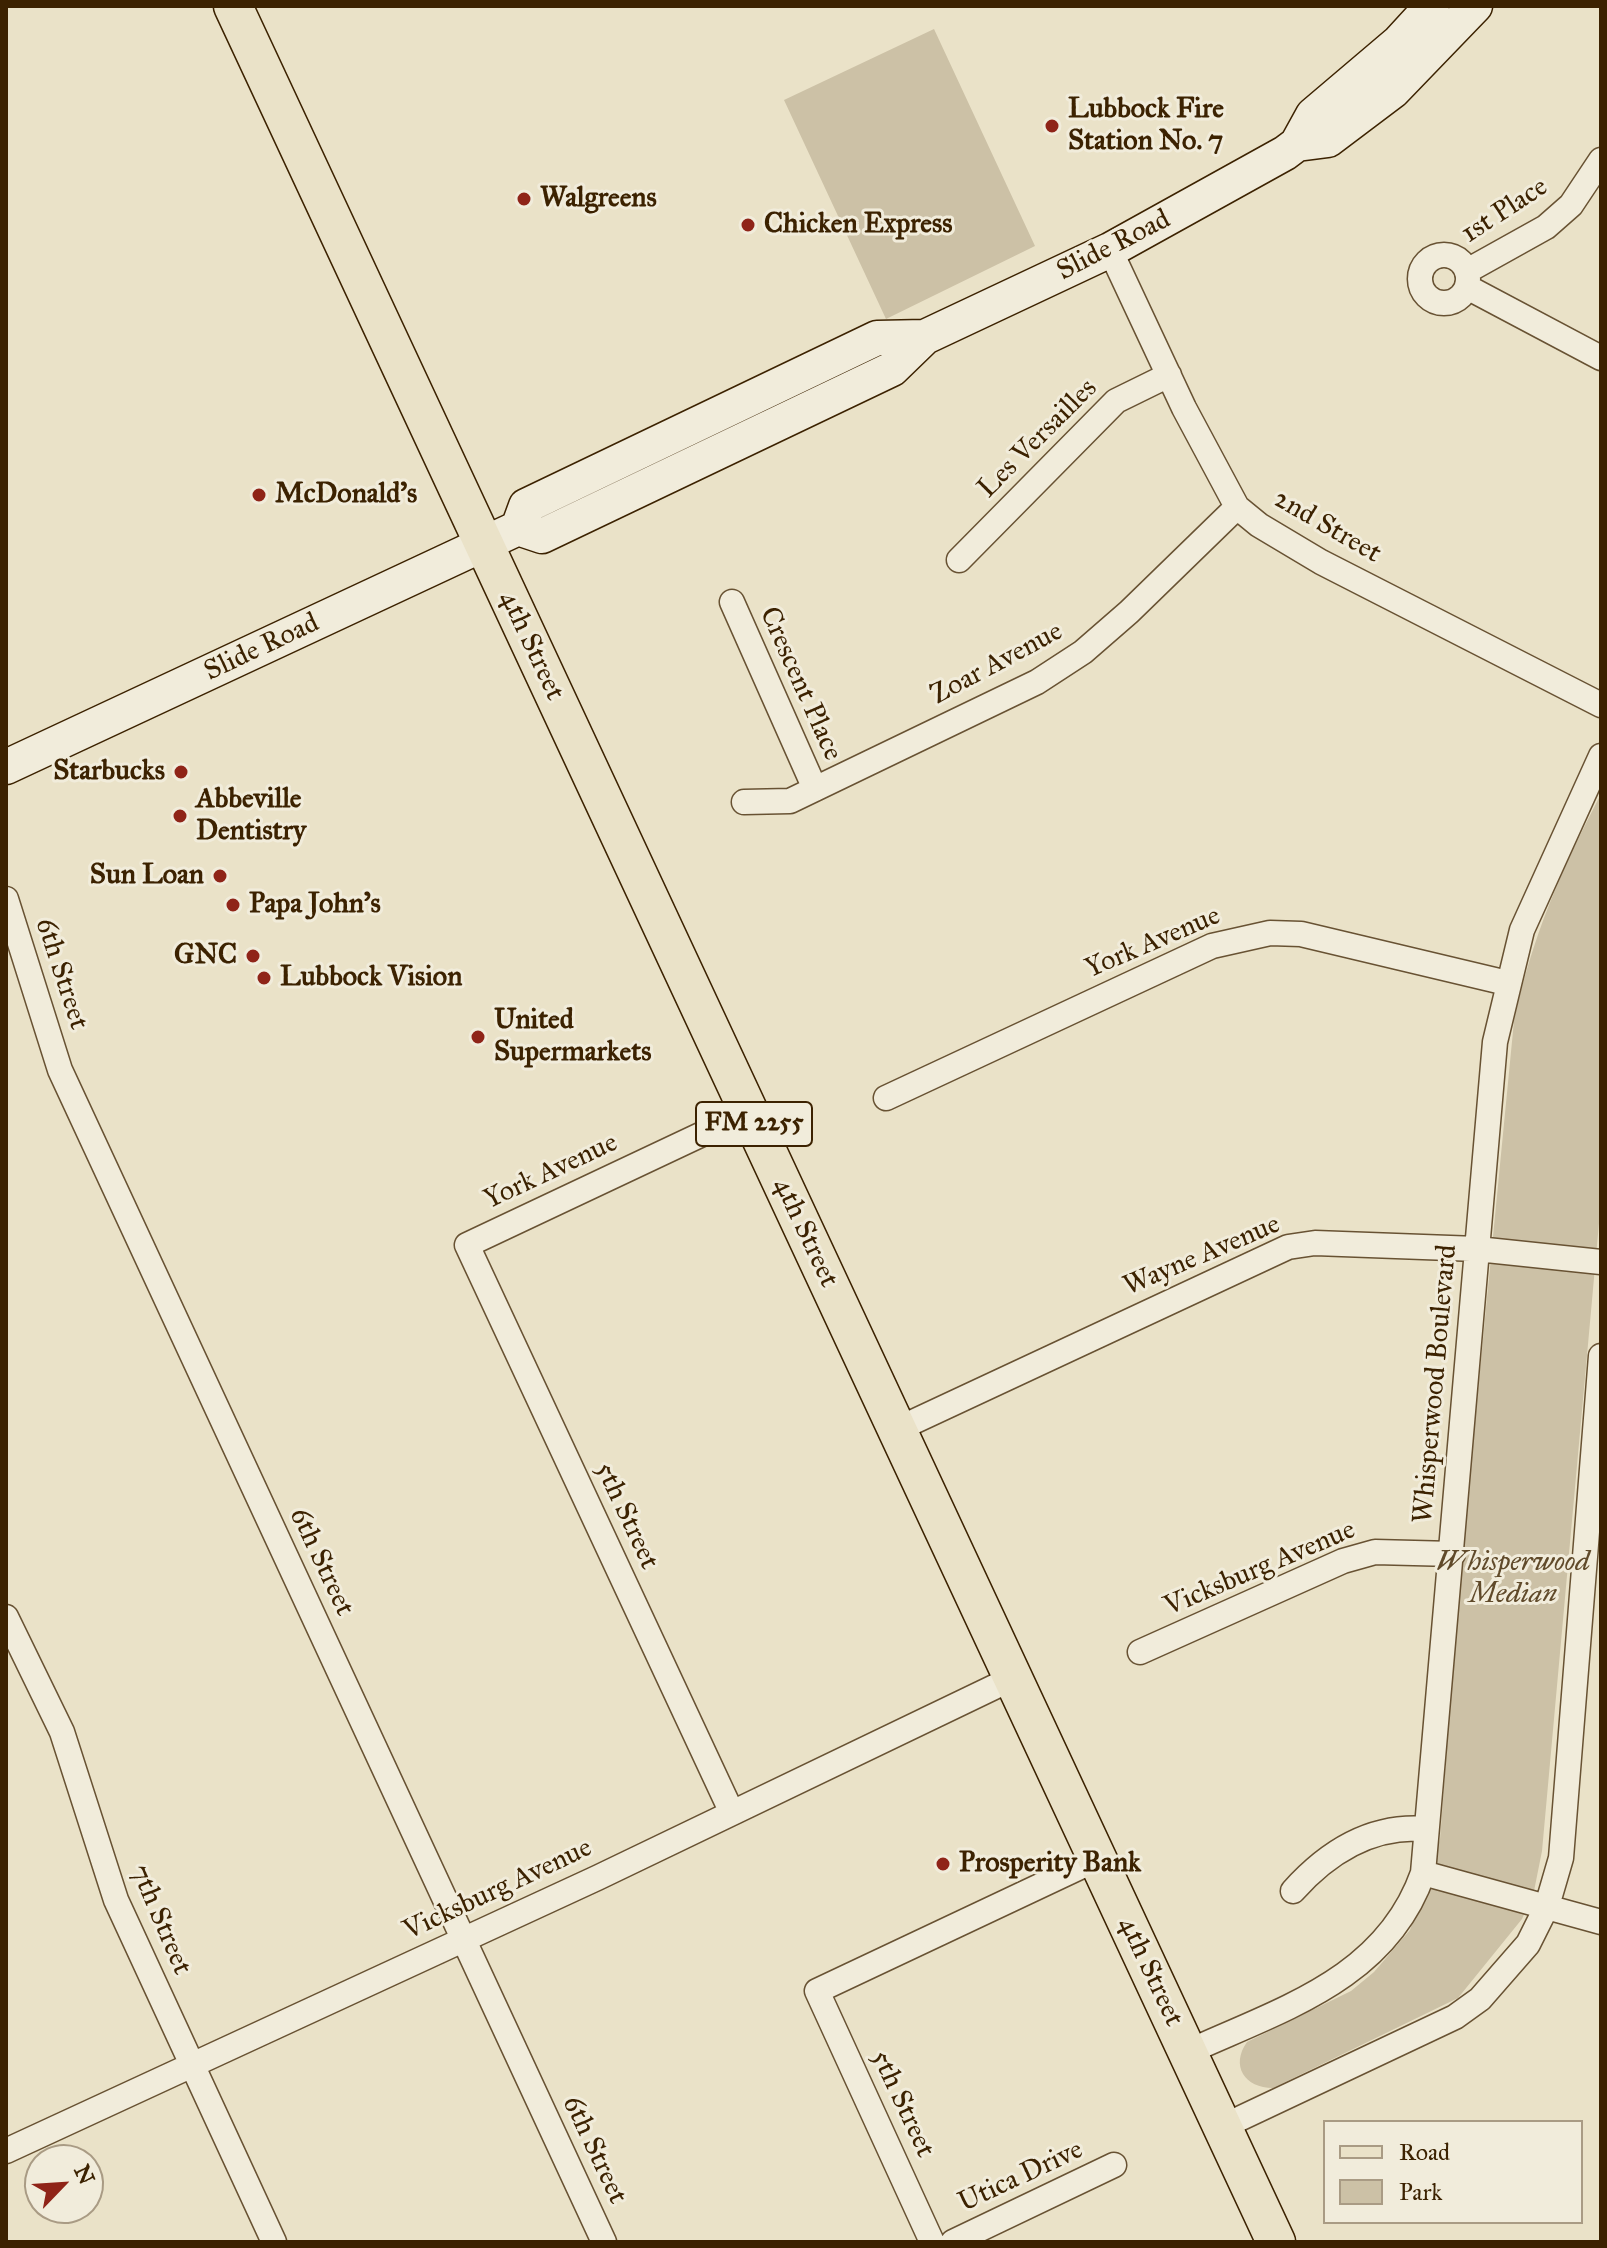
<!DOCTYPE html>
<style>
body{margin:0}
#map{position:relative;width:1607px;height:2248px;overflow:hidden;background:#eae2c8;font-family:"IM FELL Great Primer",serif}
canvas{display:block}
.frame{position:absolute;inset:0;border:8px solid #3c2201;pointer-events:none}
.legend{position:absolute;left:1323px;top:2120px;width:260px;height:104px;box-sizing:border-box;background:#f1ecdb;border:2px solid #a99b84;margin:0;padding:10px 14px;list-style:none;font-size:24px;color:#3c2201}
.legend li{display:flex;align-items:center;gap:16px;height:40px}
.legend b{width:40px;border:2px solid #a99b84}
.north{position:absolute;left:24px;top:2144px;width:80px;height:80px;box-sizing:border-box;background:#f1ecdb;border:2px solid #a99b84;border-radius:50%;rotate:65deg;font-size:22px;font-weight:700;line-height:32px;text-align:center;color:#3c2201}
.north::after{content:'';display:block;margin:auto;width:28px;height:36px;background:#8f2418;clip-path:polygon(50% 0,100% 100%,50% 72%,0 100%)}
</style>
<div id="map">
<canvas width="1607" height="2248"></canvas>
<div class="frame"></div>
<ul class="legend">
<li><b style="height:10px;background:#eae2c8"></b>Road</li>
<li><b style="height:22px;background:#ccc1a6"></b>Park</li>
</ul>
<div class="north">N</div>
</div>
<script>
const ctx = document.querySelector('canvas').getContext('2d');
ctx.lineJoin = 'round';
function fillPath(path, color) {
  ctx.fillStyle = color;
  ctx.fill(path, 'evenodd');
}
function strokePath(path, color, width, dash) {
  ctx.strokeStyle = color;
  ctx.lineWidth = width;
  ctx.lineCap = dash ? 'butt' : 'round';
  ctx.setLineDash(dash || []);
  ctx.stroke(path);
}
function label(font, color, halo, rows, align = 'center') {
  ctx.font = font + ' "IM FELL Great Primer",serif';
  ctx.lineWidth = 6;
  ctx.setLineDash([]);
  ctx.textBaseline = 'middle';
  ctx.strokeStyle = halo;
  ctx.fillStyle = color;
  for (const [text, x, y, turn = 0] of rows) {
    ctx.save();
    ctx.translate(x, y);
    ctx.rotate((+turn || 0) * Math.PI / 180);
    ctx.textAlign = isNaN(turn) ? turn : align;
    if (halo) ctx.strokeText(text, 0, 0);
    ctx.fillText(text, 0, 0);
    ctx.restore();
  }
}
const green = new Path2D(`
 M934 29 1035 246 886 319 784 100Z
 M1601 794V1201L1542 1851 1534 1891 1522 1919 1458 1998 1273 2088C1245 2088 1230 2066 1247 2042L1351 1991 1374 1972 1410 1930 1440 1839 1460 1575 1514 1021C1532 937 1561 870 1601 794Z`);
const street = new Path2D(`
 M1110 250 1184 408 1237 507 1259 525 1321 562 1601 705
 M1420 279a24 24 0 1 1 48 0a24 24 0 1 1-48 0Z
 M1467 271 1546 227 1571 205 1601 160
 M1467 287 1601 358
 M959 560 1116 401 1169 375
 M732 602 815 789
 M744 802 790 801 1037 682 1083 652 1129 612 1237 507
 M6 899 60 1070 604 2242
 M886 1098 1212 946 1270 933 1301 934 1507 983
 M898 1429 1288 1247 1315 1243 1477 1249 1601 1262
 M6 1617 62 1732 116 1900 274 2242
 M1140 1652 1343 1561 1375 1552 1453 1554
 M732 1813 467 1245 749 1112
 M1423 1873 1601 1922
 M1293 1891C1328 1852 1372 1825 1425 1829
 M1188 2052C1282 2009 1386 1979 1423 1873L1495 1042 1522 930 1601 756
 M1222 2127 1455 2017 1480 1999 1528 1944 1547 1906 1561 1858 1601 1356
 M6 2151 597 1878 1013 1678
 M932 2242 817 1991 1097 1859
 M953 2242 1114 2165`);
const secondary = new Path2D(`
 M1297 144 1328 140 1393 91 1475 6
 M518 528 526 506 877 338 925 337
 M6 767 518 528 542 536 892 369 925 337 1110 250 1285 153 1297 144 1313 115 1399 42 1432 6`);
const primary = new Path2D(`
 M233 6 1276 2242`);
const markers = [
 [1052,126,8,"#8f2418"],
 [524,199,8,"#8f2418"],
 [748,225,8,"#8f2418"],
 [259,495,8,"#8f2418"],
 [181,772,8,"#8f2418"],
 [180,816,8,"#8f2418"],
 [220,876,8,"#8f2418"],
 [233,905,8,"#8f2418"],
 [253,956,8,"#8f2418"],
 [264,978,8,"#8f2418"],
 [478,1037,8,"#8f2418"],
 [943,1864,8,"#8f2418"]
];
const shields = [
 [754,1124,116]
];
const shieldNames = [
 ["FM 2255",754,1124]
];
const poiNames = [
 ["Lubbock Fire",1068,110],
 ["Station No. 7",1068,142],
 ["Walgreens",540,199],
 ["Chicken Express",764,225],
 ["McDonald's",275,495],
 ["Starbucks",165,772,"right"],
 ["Abbeville",196,800],
 ["Dentistry",196,832],
 ["Sun Loan",204,876,"right"],
 ["Papa John's",249,905],
 ["GNC",237,956,"right"],
 ["Lubbock Vision",280,978],
 ["United",494,1021],
 ["Supermarkets",494,1053],
 ["Prosperity Bank",959,1864]
];
const streetNames = [
 ["1st Place",1505,211,-33],
 ["Slide Road",1114,246,-27],
 ["Les Versailles",1038,439,-45],
 ["2nd Street",1327,527,30],
 ["4th Street",531,646,65],
 ["Slide Road",262,648,-25],
 ["Zoar Avenue",997,664,-28],
 ["Crescent Place",800,684,66],
 ["York Avenue",1153,943,-23],
 ["6th Street",61,974,72],
 ["York Avenue",551,1172,-25],
 ["4th Street",805,1233,65],
 ["Wayne Avenue",1202,1256,-23],
 ["Whisperwood Boulevard",1436,1384,-85],
 ["5th Street",626,1516,65],
 ["6th Street",321,1562,65],
 ["Vicksburg Avenue",1260,1569,-23],
 ["Vicksburg Avenue",498,1890,-25],
 ["7th Street",160,1920,67],
 ["4th Street",1150,1972,65],
 ["5th Street",902,2104,65],
 ["6th Street",594,2150,65],
 ["Utica Drive",1021,2177,-25]
];
const parkNames = [
 ["Whisperwood",1513,1563],
 ["Median",1513,1595]
];
fillPath(green, '#ccc1a6');
strokePath(street, '#685233', 27);
strokePath(secondary, '#3c2201', 37);
strokePath(primary, '#3c2201', 41);
strokePath(street, '#f1ecdb', 24);
strokePath(secondary, '#f1ecdb', 34);
strokePath(primary, '#eae2c8', 38);
for (const [x, y, r, color] of markers) {
  const dot = new Path2D();
  dot.arc(x, y, r, 0, 2 * Math.PI);
  ctx.fillStyle = color;
  ctx.fill(dot);
  strokePath(dot, '#f1ecdb', 3);
}
for (const [x, y, w] of shields) {
  const box = new Path2D();
  box.roundRect(x - w / 2, y - 22, w, 44, 6);
  ctx.fillStyle = '#f1ecdb';
  ctx.fill(box);
  strokePath(box, '#3c2201', 2);
}
label('bold 26px', '#3c2201', null, shieldNames);
label('bold 28px', '#3c2201', '#f1ecdb', poiNames, 'left');
label('28px', '#3c2201', '#f1ecdb', streetNames);
label('italic 28px', '#604a2a', '#f1ecdb', parkNames);
</script>
